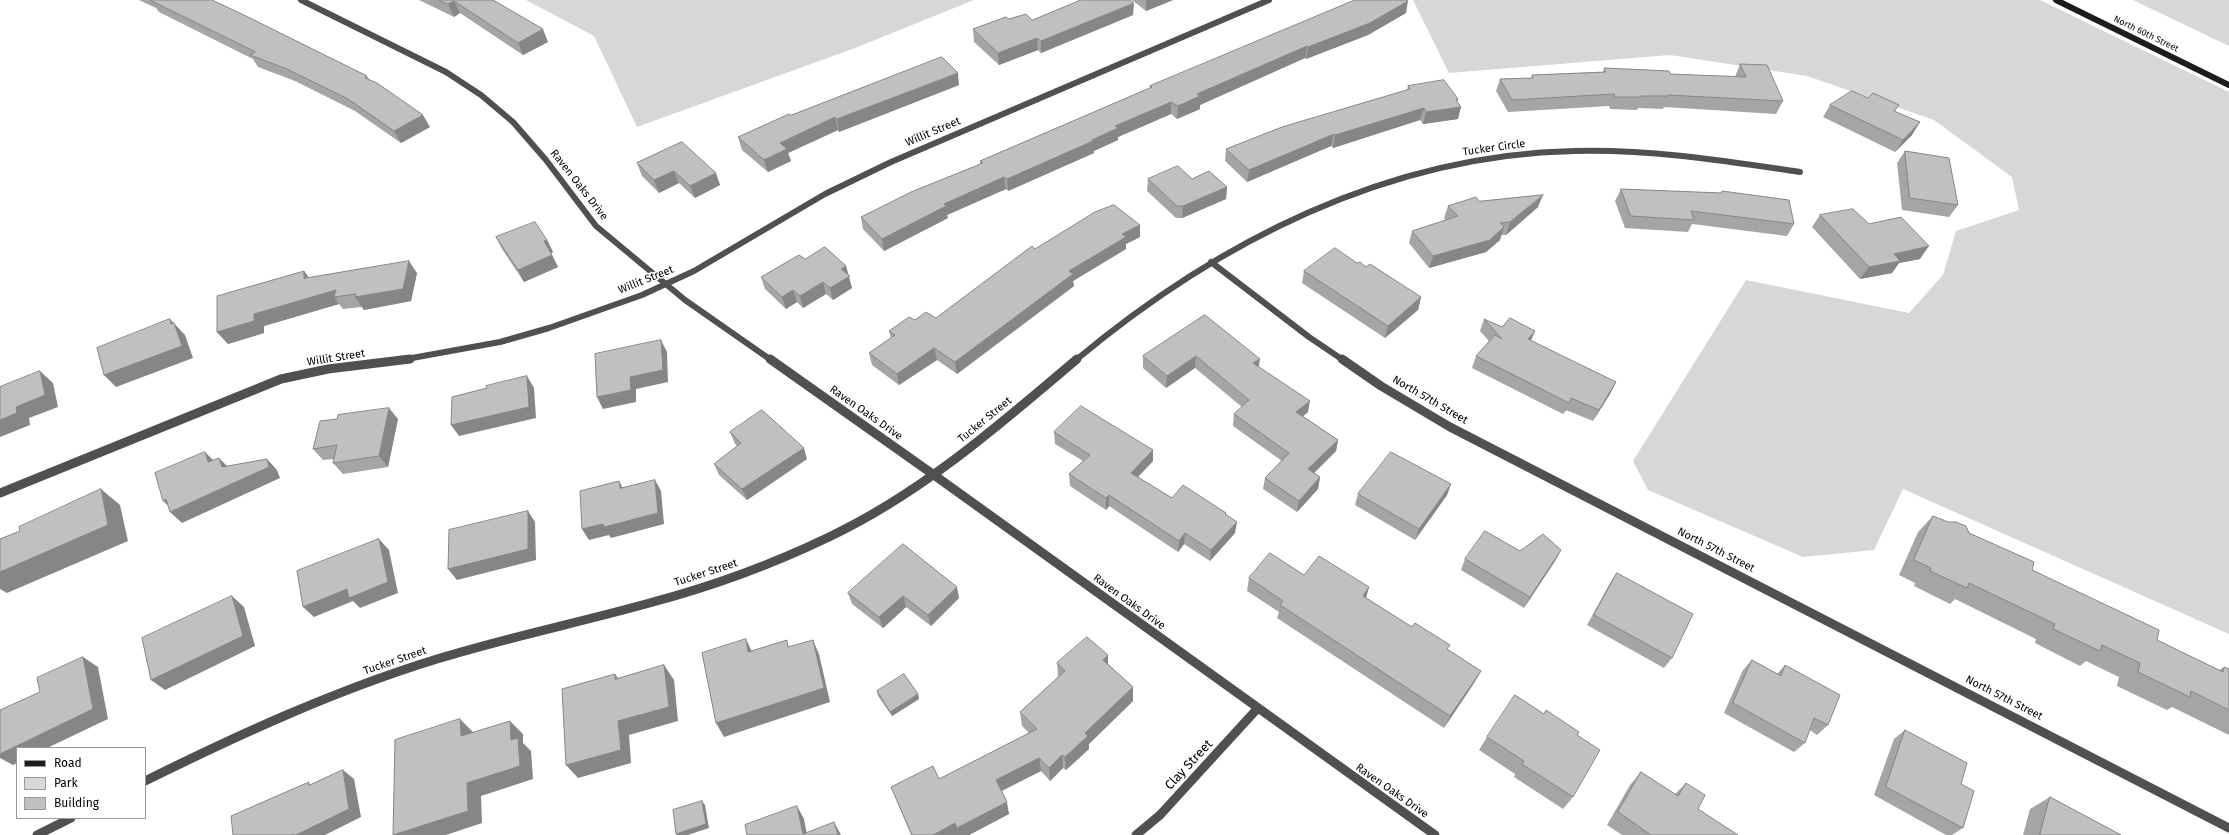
<!DOCTYPE html>
<style>
body{margin:0}
#map{position:relative;width:2229px;height:835px;overflow:hidden;background:#fff;font-family:"Fira Sans",sans-serif}
canvas{display:block}
.legend{position:absolute;left:16px;top:747px;width:130px;height:72px;box-sizing:border-box;background:#fff;border:1px solid #999;margin:0;padding:5px 7px;list-style:none;font-size:12px;color:#000}
.legend li{display:flex;align-items:center;gap:8px;height:20px}
.legend b{width:20px;border:1px solid #999}
</style>
<div id="map">
<canvas width="2229" height="835"></canvas>
<ul class="legend">
<li><b style="height:5px;background:#1d1d1d"></b>Road</li>
<li><b style="height:11px;background:#d7d7d7"></b>Park</li>
<li><b style="height:11px;background:#c0c0c0"></b>Building</li>
</ul>
</div>
<script>
const ctx = document.querySelector('canvas').getContext('2d');
ctx.lineJoin = 'round';
function fillPath(path, color) {
  ctx.fillStyle = color;
  ctx.fill(path, 'evenodd');
}
function strokePath(path, color, width, dash) {
  ctx.strokeStyle = color;
  ctx.lineWidth = width;
  ctx.lineCap = dash ? 'butt' : 'round';
  ctx.setLineDash(dash || []);
  ctx.stroke(path);
}
function label(font, color, halo, rows, align = 'center') {
  ctx.font = font + ' "Fira Sans",sans-serif';
  ctx.lineWidth = 3;
  ctx.setLineDash([]);
  ctx.textBaseline = 'middle';
  ctx.strokeStyle = halo;
  ctx.fillStyle = color;
  for (const [text, x, y, turn = 0] of rows) {
    ctx.save();
    ctx.translate(x, y);
    ctx.rotate((+turn || 0) * Math.PI / 180);
    ctx.textAlign = isNaN(turn) ? turn : align;
    if (halo) ctx.strokeText(text, 0, 0);
    ctx.fillText(text, 0, 0);
    ctx.restore();
  }
}
const green = new Path2D(`
 M526 0H974L855 48 637 127 594 36Z
 M1413 0H2040L2229 92V634L1903 489 1874 550 1803 557 1648 490 1633 461 1746 280 1909 313 1943 275 1956 231 2019 210 2012 177 1934 120 1807 76 1670 55 1449 73Z
 M2133 0H2229V46Z`);
const minorFar1 = new Path2D(`
 M301 0 446 72 481 95 513 122 546 160 596 226 685 300 771 360
 M1211 262 1309 337 1343 360
 M401 360 500 342 549 328 642 295 694 271 825 194 891 162 1269 0
 M1076 360C1217 242 1387 155 1574 151 1650 149 1725 161 1800 172`);
const minor = new Path2D(`
 M770 359 934 475 1435 835
 M1342 359 1381 386 1450 427 2229 828
 M0 493 281 379 328 369 410 359
 M145 781C240 734 336 690 437 659 508 637 582 622 653 602 713 586 773 564 829 537 922 493 999 425 1077 359
 M37 835 71 818
 M1136 835 1160 815 1257 709`);
const secondary = new Path2D(`
 M2056 0 2229 85`);
const wall = new Path2D(`
 M139 0H212L367 76 369 79 430 127 401 143 355 111 295 81 258 67 253 59 159 12 156 8Z
 M419 0H493L548 42 523 55 460 13 454 17Z
 M1132 0H1173L1146 11Z
 M1406 13 1368 35 1306 59 1305 58 1200 105V109L1177 119 1171 114 1118 137V140L1094 151V153L1008 191 1006 189 947 215 948 218 884 251 863 229 861 217 980 164V161L1150 88V86Z
 M1133 15 1041 53 1038 50 999 65 974 42 973 29 1032 20Z
 M1740 64 1783 101 1776 114 1664 107 1663 109 1638 108 1637 110 1610 109 1609 106 1508 112 1496 91 1500 79 1531 78 1532 75 1603 72 1604 68 1670 74 1735 77Z
 M959 85 839 132 838 130 788 153 791 161 768 172 742 150 738 137 791 115Z
 M1408 86 1458 102V119L1423 124 1420 120 1333 148 1331 146 1247 182 1225 161 1226 149 1407 90Z
 M1868 98 1899 105 1895 111 1912 135 1895 152 1823 117 1830 105Z
 M682 142 720 185 695 198 679 183 659 193 642 176 637 163Z
 M1905 151 1958 205 1949 217 1902 210 1897 163Z
 M1148 179H1192L1227 187 1226 199 1182 218H1176L1147 191Z
 M1621 189 1721 193 1722 191 1794 224 1787 236 1692 224 1688 232 1625 228 1615 201Z
 M1479 201 1538 207 1506 235H1501L1500 240 1486 252 1429 268 1409 243 1412 231 1446 220 1444 218 1448 206Z
 M1820 215 1869 224 1920 259 1899 263 1892 273 1860 279 1812 227Z
 M1140 225V237L1126 244V249L1073 281 1074 286 957 374 937 360 899 385 872 365 869 353 891 338 889 331 915 320 936 318 1035 249Z
 M496 237 547 240 553 252 551 253 558 267 524 282 502 249Z
 M805 259 846 266 852 288 833 300 826 294 803 308 797 302 786 309 765 289 761 277Z
 M1357 263 1366 267 1421 297 1418 310 1385 338 1302 283 1304 271Z
 M304 271 309 278 417 273 411 301 364 310 362 307 343 309 339 304 264 326V333L228 344 217 332Z
 M1205 315 1259 367 1308 412 1303 416 1338 440 1336 451 1314 473 1320 477 1318 489 1297 512 1263 489 1265 478 1282 461 1233 426 1234 414 1242 407 1195 368 1166 388 1143 368V356Z
 M1484 319 1616 382 1610 394 1593 421 1566 410 1563 414 1472 368 1476 356 1489 341 1480 331Z
 M398 419 388 467 343 474 333 463 334 459 323 460 313 449Z
 M730 432 807 459 747 500 719 475 714 464 737 446 735 444Z
 M1054 432 1153 461 1138 477 1172 498 1226 513V515L1235 533 1210 561 1184 544 1178 552 1109 506 1106 510 1070 486 1069 474 1083 461 1055 444Z
 M1451 484 1447 495 1415 540 1355 505 1358 494Z
 M1933 516 1969 533 2032 570 2157 640 2219 670 2224 667 2229 669V735L2172 707 2167 710 2117 686 2119 677 2086 661 2080 666 2035 643 2036 639 1955 599 1950 604 1914 586 1915 583 1899 575 1918 532Z
 M1561 550 1555 561 1524 608 1461 570 1465 559 1520 551Z
 M1617 573 1672 658 1664 668 1587 625 1610 583Z
 M1304 575 1369 587 1366 598 1481 671 1474 683 1444 728 1277 618 1279 612 1247 591 1249 578Z
 M848 593 959 598 931 626 906 607 883 628 852 604Z
 M1108 655V664L1133 687V701L1089 744V749L1066 770 1063 768 1050 781 1041 771 1002 791 1009 814 969 835H911L891 787 939 779 1029 733 1022 726 1020 712 1058 677 1057 663Z
 M1752 660 1777 674 1785 665 1828 725 1817 735 1810 730 1805 743 1794 752 1724 713 1743 670Z
 M877 691 918 694 919 699 892 716 878 696Z
 M1905 730 1961 784 1963 828 1952 835H1946L1874 795 1894 739Z
 M1577 735 1573 797 1563 809 1514 777 1515 774 1479 750 1487 737Z
 M1641 772 1675 794 1686 783 1698 809 1738 835H1622L1607 825 1630 785Z
 M2050 797 2121 835H2023L2030 809Z`);
const shadedWall = new Path2D(`
 M1146 0H1173L1146 11Z
 M454 1 460 13 454 17 448 4Z
 M1408 1 1406 13 1368 35 1306 59 1308 47Z
 M1134 3 1133 15 1041 53V41Z
 M543 29 548 42 523 55 518 43Z
 M1037 38 1038 50 999 65 998 53Z
 M1307 46 1305 58 1200 105V109L1177 119 1178 106 1197 94Z
 M958 73 959 85 839 132 837 119Z
 M1458 99 1456 107H1461L1458 119 1423 124 1426 112Z
 M1171 102V114L1118 137V140L1094 151V153L1008 191 1007 179 1092 140 1115 126Z
 M1424 108 1420 120 1333 148 1335 135Z
 M423 115 430 127 401 143 394 131Z
 M835 117 838 130 788 153 791 161 768 172 764 160 780 143Z
 M1920 122 1912 135 1895 152 1903 140Z
 M1334 134 1331 146 1247 182 1249 170Z
 M674 171 679 183 659 193 654 180Z
 M716 173 720 185 695 198 690 186Z
 M1004 177 1006 189 947 215 948 218 884 251 882 239 944 204Z
 M1227 187 1226 199 1182 218 1183 206Z
 M1543 195 1538 207 1506 235 1510 222Z
 M1140 225V237L1126 244V249L1073 281 1074 286 957 374 955 362 1069 271 1122 234Z
 M1504 227 1500 240 1486 252 1429 268 1433 256Z
 M547 240 553 252 550 254 544 241Z
 M1929 246 1920 259 1899 263 1892 273 1860 279 1869 267 1894 254Z
 M552 255 558 267 524 282 518 270Z
 M409 261 417 273 411 301 364 310 355 297Z
 M846 266 852 288 833 300 830 288 841 269Z
 M304 271 313 283 304 278Z
 M823 282 826 294 803 308 800 296Z
 M336 290 334 297 339 304 264 326V333L228 344 217 332 254 314Z
 M793 290 797 302 786 309 782 297Z
 M1421 297 1418 310 1385 338 1388 326Z
 M170 319 185 335 193 358 116 387 104 375 171 324Z
 M1535 331 1530 343 1528 339Z
 M661 340 667 352 668 382 636 389V402L603 409 597 397 630 377Z
 M934 348 937 360 899 385 897 374Z
 M1196 356 1195 368 1166 388 1167 376Z
 M1260 359 1258 371 1253 363Z
 M40 371 53 383 58 407 29 418 30 425 0 437V420L16 407Z
 M527 376 534 388 536 418 459 436 451 425Z
 M1616 382 1610 394 1593 421 1599 410Z
 M1571 398 1566 410 1563 414 1569 403Z
 M1310 401 1308 412 1294 424 1296 412Z
 M389 408 398 419 388 467 379 456Z
 M1338 440 1336 451 1306 481 1308 469Z
 M804 448 807 459 747 500 742 489Z
 M1153 450V461L1131 484V473Z
 M205 452 216 463 208 462Z
 M219 458 230 469 222 467Z
 M267 459 277 470 280 478 182 523 170 512 174 511 163 501Z
 M1320 477 1318 489 1297 512 1299 501Z
 M655 480 661 491 664 524 611 538 609 535 589 540 582 529Z
 M619 481 625 492 620 488Z
 M1451 484 1447 495 1415 540 1419 529Z
 M101 489 120 505 128 541 7 593 0 589V572Z
 M1109 495V506L1106 510V498Z
 M528 511 535 522 536 560 457 580 448 569Z
 M1237 522 1235 533 1210 561 1211 550Z
 M1185 533 1184 544 1178 552 1179 541Z
 M379 539 389 550 398 593 360 608 353 601 314 617 303 607Z
 M1561 550 1555 561 1524 608 1530 597Z
 M957 587 959 598 931 626 928 615Z
 M1369 587 1365 600 1363 596Z
 M232 596 244 607 255 646 165 690 151 680Z
 M903 596 906 607 883 628 879 617Z
 M746 639 753 654 748 652Z
 M813 640 819 654 830 702 724 737 716 723Z
 M1108 655V670L1103 660Z
 M83 657 98 667 108 719 47 748H17V763L13 765 0 758V754Z
 M664 665 674 680 678 721 629 735 631 763 578 778 566 765 618 721Z
 M1481 671 1474 683 1444 728 1450 716Z
 M615 674 625 688 615 679Z
 M1133 687V701L1089 744V749L1066 770 1065 757 1085 733Z
 M918 694 919 699 892 716 890 712Z
 M460 719 474 733 461 736Z
 M510 721 523 734V743L531 751 533 779 481 796 482 823 446 835H394L511 740Z
 M1062 755 1063 768 1050 781 1049 768Z
 M1039 758 1041 771 999 792 996 780Z
 M343 770 354 779 361 817 325 835H296Z
 M702 801 705 805 709 828 688 835H677L676 834Z
 M1007 802 1009 814 969 835H959L957 828Z
 M797 806 804 819 807 835 803 834Z
 M834 822 841 835H838Z
 M955 823 959 835H933Z`);
const building = new Path2D(`
 M150 0H212L246 16 367 76 365 78 377 83 423 115 394 131 348 99 287 69 250 55 255 52Z
 M439 0H493L543 29 518 43 454 1 448 4Z
 M1081 0H1130L1134 3 1041 41 1037 38 998 53 973 29 1006 17 1009 19 1026 14 1032 20Z
 M1355 0H1406L1408 1 1370 23 1308 47 1307 46 1197 94 1200 96 1178 106 1171 102 1115 126 1118 128 1092 140 1093 141 1007 179 1004 177 944 204 946 206 882 239 861 217 911 192 983 163 980 161 1152 87 1150 86Z
 M942 57 958 73 837 119 835 117 780 143 787 149 764 160 738 137 789 114 791 115Z
 M1740 64 1767 65 1783 101 1668 95 1669 96H1641L1642 97H1615L1614 94 1512 100 1500 79 1533 78 1532 75 1606 72 1604 68 1669 71 1670 74 1746 77Z
 M1444 80 1458 99 1456 100 1461 107 1426 112 1424 108 1335 135 1334 134 1249 170 1226 149 1282 127 1410 89 1408 86Z
 M1852 91 1868 98 1873 93 1899 105 1894 111 1920 122 1903 140 1830 105Z
 M682 142 716 173 690 186 674 171 654 180 637 163Z
 M1905 151 1949 158 1958 205 1910 198Z
 M1178 166 1192 179 1209 171 1227 187 1183 206H1177L1148 179Z
 M1621 189 1722 193V191L1789 200 1794 224 1691 211 1694 220 1631 216Z
 M1543 195 1510 222 1500 223 1504 227 1490 240 1433 256 1412 231 1458 216 1448 206 1476 197 1479 201Z
 M1114 205 1140 225 1122 234 1126 237 1069 271 1073 274 955 362 934 348 897 374 869 353 895 335 889 331 909 317 915 320 926 312 936 318 1032 246 1035 249 1095 212Z
 M1853 209 1869 224 1901 217 1929 246 1894 254 1900 261 1869 267 1820 215Z
 M535 222 547 240 544 241 552 255 518 270 496 237Z
 M825 247 846 266 841 269 850 276 830 288 823 282 800 296 793 290 782 297 761 277 799 255 805 259Z
 M1335 248 1357 263 1360 262 1366 267 1370 264 1421 297 1388 326 1304 271Z
 M409 261 403 289 355 297 356 294 334 297 336 290 254 314V321L217 332V296L304 271V278Z
 M1205 315 1260 359 1253 363 1310 401 1296 412 1338 440 1308 469 1320 477 1299 501 1265 478 1289 453 1234 414 1249 400 1196 356 1167 376 1143 356Z
 M1510 318 1535 331 1528 339 1616 382 1599 410 1571 398 1569 403 1476 356 1495 335 1502 339 1484 319 1502 327Z
 M170 319 171 324 174 323 182 346 104 375 97 348Z
 M661 340 663 370 630 377 631 390 597 397 595 354Z
 M40 371 45 395 16 407 17 413 0 420V387Z
 M527 376 529 407 451 425 452 397 487 388 486 386Z
 M1081 406 1153 450 1131 473 1172 498 1183 485 1226 513 1225 514 1237 522 1211 550 1185 533 1179 541 1109 495 1106 498 1069 474 1090 455 1054 432Z
 M389 408 379 456 333 463 337 445 313 449 320 421 337 419 338 415Z
 M762 410 804 448 742 489 714 464 741 443 730 432Z
 M205 452 208 462 219 458 222 467 267 459 269 467 170 512 166 499 163 501 155 473Z
 M1391 452 1451 484 1419 529 1358 494Z
 M655 480 658 513 604 527 603 524 582 529 580 491 619 481 620 488Z
 M101 489 108 525 0 572V539L20 531 19 527Z
 M528 511V549L448 569 449 530Z
 M1933 516 1948 522H1956L1966 526 1969 533 2034 562 2032 570 2159 630 2157 640 2223 672 2224 667 2229 669V710L2191 691 2190 697 2138 672 2140 663 2102 645 2100 651 2053 629 2055 624 1969 583 1967 588 1930 571 1931 568 1914 560Z
 M1485 531 1520 551 1543 534 1561 550 1530 597 1465 559Z
 M379 539 388 582 349 598 347 589 303 607 297 571Z
 M903 544 957 587 928 615 903 596 879 617 848 593Z
 M1270 553 1304 575 1319 556 1369 587 1363 596 1412 627 1415 623 1450 645 1447 649 1481 671 1450 716 1280 605 1283 601 1249 578Z
 M1617 573 1693 614 1672 658 1594 615Z
 M232 596 243 636 151 680 142 638Z
 M1087 637 1108 655 1103 660 1133 687 1085 733 1088 736 1065 757 1062 755 1049 768 1039 758 996 780 1007 802 957 828 955 823 933 835H912L891 787 933 766 939 779 1037 729 1020 712 1065 671 1057 663Z
 M746 639 748 652 787 640 788 647 813 640 824 688 716 723 702 653Z
 M83 657 93 709 0 754V710L40 692 37 678Z
 M1752 660 1781 676 1785 665 1840 695 1828 725 1814 718 1805 743 1733 703Z
 M664 665 669 707 618 721 621 750 566 765 562 689 615 674V679Z
 M904 674 918 694 890 712 877 691Z
 M1515 695 1544 714 1546 710 1579 732 1577 735 1600 750 1573 797 1522 764 1524 761 1487 737Z
 M460 719 461 736 510 721 511 740 518 738 520 766 467 783 468 811 393 835 395 740Z
 M1905 730 1967 763 1961 784 1974 791 1963 828 1886 787Z
 M343 770 349 809 296 835H294L293 834 291 835H233L231 816 309 782V785Z
 M1641 772 1678 796 1686 783 1705 795 1698 809 1738 835H1651L1618 812Z
 M2050 797 2121 835H2040Z
 M702 801 706 824 676 834 673 810Z
 M797 806 803 834 834 822 838 835H747L745 825Z`);
const farStreetnames = [
 ["North 60th Street",2146,34,26]
];
const streetNames = [
 ["Willit Street",933,132,-23],
 ["Tucker Circle",1494,148,-8],
 ["Raven Oaks Drive",579,185,52],
 ["Willit Street",646,280,-22],
 ["Willit Street",336,358,-9],
 ["North 57th Street",1430,400,30],
 ["Raven Oaks Drive",866,413,35],
 ["Tucker Street",985,420,-39],
 ["North 57th Street",1716,550,27],
 ["Tucker Street",706,573,-18],
 ["Raven Oaks Drive",1129,602,36],
 ["Tucker Street",395,661,-19],
 ["North 57th Street",2004,698,27],
 ["Raven Oaks Drive",1392,791,35]
];
const nearStreetnames = [
 ["Clay Street",1189,765,-47]
];
fillPath(green, '#d7d7d7');
strokePath(minorFar1, '#505050', 6);
strokePath(minor, '#505050', 9);
strokePath(secondary, '#1d1d1d', 6);
fillPath(wall, '#a5a5a5');
fillPath(shadedWall, '#868686');
fillPath(building, '#c0c0c0');
strokePath(building, '#868686', 1);
label('9px', '#000', '#fff', farStreetnames);
label('11px', '#000', '#fff', streetNames);
label('13px', '#000', '#fff', nearStreetnames);
</script>
